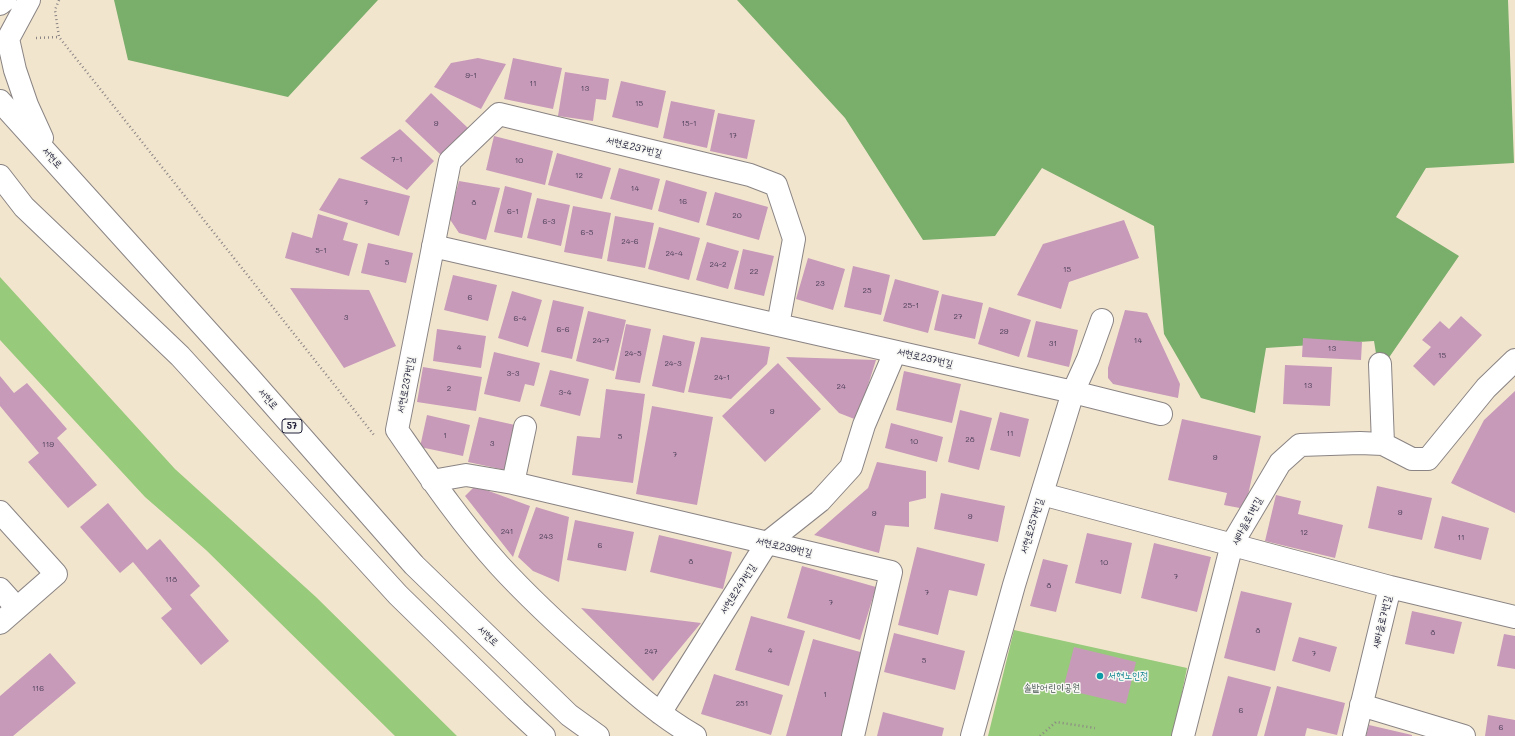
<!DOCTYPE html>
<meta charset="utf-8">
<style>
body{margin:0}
canvas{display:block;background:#f2e5ce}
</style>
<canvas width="1515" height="736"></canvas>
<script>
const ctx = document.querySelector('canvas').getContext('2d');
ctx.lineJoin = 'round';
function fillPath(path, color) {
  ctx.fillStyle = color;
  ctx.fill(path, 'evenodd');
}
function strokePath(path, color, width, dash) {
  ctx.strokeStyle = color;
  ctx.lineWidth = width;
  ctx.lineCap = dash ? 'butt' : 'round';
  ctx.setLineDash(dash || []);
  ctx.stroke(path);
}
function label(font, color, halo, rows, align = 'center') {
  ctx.font = font + ' Mali,"Poor Story",sans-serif';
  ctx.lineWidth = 3;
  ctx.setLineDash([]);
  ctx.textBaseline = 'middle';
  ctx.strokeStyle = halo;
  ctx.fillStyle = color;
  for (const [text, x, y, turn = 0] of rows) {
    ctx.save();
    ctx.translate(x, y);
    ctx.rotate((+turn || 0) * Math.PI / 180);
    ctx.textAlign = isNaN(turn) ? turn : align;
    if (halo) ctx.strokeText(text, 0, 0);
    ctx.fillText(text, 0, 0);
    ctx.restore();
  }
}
const green = new Path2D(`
 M0 277 175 469 316 597 457 736H395L206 550 145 497 0 340Z
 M1014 630 1187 668 1173 736H988Z`);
const forest = new Path2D(`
 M114 0H378L288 97 128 60Z
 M737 0H1508L1514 163 1426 168 1396 217 1459 256 1379 372 1374 341 1266 348 1255 413 1201 398 1164 334 1154 226 1042 168 995 236 923 240 845 118Z`);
const building = new Path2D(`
 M478 58 506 64 481 109 434 87 451 63Z
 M513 58 562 68 553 109 504 99Z
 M565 72 609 79 606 100 596 99 593 121 558 116Z
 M621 81 666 91 658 128 612 117Z
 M431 93 468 128 441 155 405 121Z
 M671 101 715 110 707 148 663 138Z
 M718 113 755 120 747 159 710 151Z
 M400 129 434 161 407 190 360 158Z
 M494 136 553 151 545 185 486 170Z
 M557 153 611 168 602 199 548 185Z
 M619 168 660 179 652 210 610 199Z
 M339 178 410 196 399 236 319 210Z
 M666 180 707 192 699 223 658 211Z
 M459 181 500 188 486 240 459 233 449 218Z
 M505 186 532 193 522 238 494 232Z
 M715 192 768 207 759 240 706 225Z
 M537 198 570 205 561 246 527 238Z
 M573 206 611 213 602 259 564 252Z
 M318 214 348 223 343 240 358 244 349 276 285 258 292 232 312 238Z
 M615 216 654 223 645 268 607 261Z
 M1124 220 1139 258 1069 282 1061 309 1017 295 1043 244Z
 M659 227 700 238 689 280 648 269Z
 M707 242 739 251 728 289 696 280Z
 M368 243 413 253 406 283 361 273Z
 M743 249 774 256 764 296 734 289Z
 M808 258 845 269 833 310 796 299Z
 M853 266 890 275 881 315 844 307Z
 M453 275 497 285 488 321 444 310Z
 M895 279 939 291 928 333 883 321Z
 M290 288 369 290 396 346 344 368Z
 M512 291 542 300 528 347 498 338Z
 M942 294 983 303 975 339 934 330Z
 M553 300 584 307 572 359 541 352Z
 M989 307 1031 320 1019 357 978 344Z
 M1125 310 1147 313 1180 384 1178 398 1113 384 1108 378V368Z
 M588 311 626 320 614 371 576 361Z
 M1461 316 1482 335 1434 386 1413 366 1431 347 1422 340 1440 321 1449 329Z
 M1036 321 1078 330 1069 367 1027 357Z
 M626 324 651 329 640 383 615 379Z
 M437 329 486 336 481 368 433 361Z
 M663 335 695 342 684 393 652 386Z
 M701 337 770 347 767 364 731 399 688 392Z
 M1303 338 1362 342 1361 360 1302 357Z
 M494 352 540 363 534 386 525 384 520 402 484 394Z
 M786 357 876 360 857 420 839 413Z
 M778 363 821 409 765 462 722 416Z
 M1285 365 1332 367 1330 406 1283 404Z
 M423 367 482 377 476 411 417 402Z
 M550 370 589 379 580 416 540 406Z
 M904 371 961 384 952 423 896 410Z
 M0 376 14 393 27 383 67 429 57 438 97 485 68 508 28 462 39 453 0 406Z
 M606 389 645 394 633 483 572 475 577 436 600 438Z
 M1515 391V513L1451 483 1484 420Z
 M652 406 713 417 697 505 636 494Z
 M960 410 992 418 979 470 948 462Z
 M1000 412 1029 419 1020 457 990 450Z
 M427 415 470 425 463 456 420 447Z
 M479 417 515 425 505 470 468 462Z
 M1182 419 1261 436 1245 509 1224 505 1227 493 1168 480Z
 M891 423 943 437 937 462 885 448Z
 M877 462 926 471V498L909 502V527L885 525 879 553 814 535 868 488Z
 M475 486 530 506 513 557 465 496Z
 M1377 486 1432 498 1422 540 1368 528Z
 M941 493 1005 506 998 542 934 529Z
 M1276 495 1301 501 1298 514 1343 525 1335 558 1265 541Z
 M108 503 147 550 160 539 200 586 190 595 229 641 201 665 161 618 172 609 133 562 120 573 80 527Z
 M536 507 569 517 559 582 533 571 518 557Z
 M1442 516 1489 528 1481 560 1434 548Z
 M575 520 634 532 626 571 567 560Z
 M1087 533 1132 543 1121 594 1075 583Z
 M659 535 732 552 723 589 650 572Z
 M1154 543 1211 557 1197 612 1141 598Z
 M917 547 985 564 977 596 949 590 938 635 898 625Z
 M1043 559 1068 565 1056 612 1030 606Z
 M802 566 876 587 860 640 787 618Z
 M1241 591 1292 603 1275 671 1224 658Z
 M581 608 701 623 653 681Z
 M1412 611 1462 622 1454 654 1405 644Z
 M751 616 805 631 789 686 735 670Z
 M894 633 965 651 955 690 884 672Z
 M1504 634 1515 636V669L1497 666Z
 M1299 637 1337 647 1330 672 1292 661Z
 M813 639 864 653 841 736H786Z
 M1074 647 1136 662 1126 704 1063 689Z
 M50 653 76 683 13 736H0V696Z
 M714 674 783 695 771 735 701 714Z
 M1228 676 1271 687 1257 736H1212Z
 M1277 686 1345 703 1337 735 1307 728 1305 736H1264Z
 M883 712 944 728 942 736H877Z
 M1488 715 1515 720V736H1485Z
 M1369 725 1412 735V736H1366Z`);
const path = new Path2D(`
 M59 0 55 10 59 37 374 435
 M36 38 59 37
 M1040 736 1056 722 1095 728`);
const minor = new Path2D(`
 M433 246 778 325
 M1380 364 1383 444
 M432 481 466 475 513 483 891 572 853 736
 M513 483 525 427
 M1042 494 1390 587 1515 617
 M0 512 56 574 0 623
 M0 589 17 608
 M1361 705 1464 736
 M660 713 767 543 820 501 851 467 864 425 895 352
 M695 736C660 716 630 689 600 662 565 631 530 599 499 565 461 523 429 476 397 430L450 161 499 114 750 175 776 185 794 239 778 325 1073 392 1161 414
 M972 736 1014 585 1073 392 1088 359 1102 320
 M1183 736 1232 544 1280 463 1300 445 1360 443 1383 444 1412 459H1428L1486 388 1515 360
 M1354 736 1390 587`);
const major = new Path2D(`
 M29 0 8 39 15 70 27 105 42 138
 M0 4 5 0
 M0 101 249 377 414 565 569 715 598 736
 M0 176 24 207 180 356 398 595 516 710 544 736`);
const markers = [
 [1100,676,4,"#0f9aa8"]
];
const numberNames = [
 ["9-1",471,76],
 ["11",533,84],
 ["13",585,89],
 ["15",639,104],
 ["9",436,124],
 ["15-1",689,124],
 ["17",733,136],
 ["7-1",397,160],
 ["10",519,161],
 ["12",579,176],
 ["14",635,189],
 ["16",683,202],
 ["7",366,203],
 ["8",474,203],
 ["6-1",513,212],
 ["20",737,216],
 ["6-3",549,222],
 ["6-5",587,233],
 ["24-6",630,242],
 ["5-1",321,251],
 ["24-4",674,254],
 ["5",387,263],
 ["24-2",718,265],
 ["15",1067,270],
 ["22",754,272],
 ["23",820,284],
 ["25",867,291],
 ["6",470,298],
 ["25-1",911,306],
 ["27",958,317],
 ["3",346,318],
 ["6-4",520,319],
 ["6-6",563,330],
 ["29",1004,332],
 ["24-7",601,341],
 ["14",1138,341],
 ["31",1053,344],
 ["4",459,348],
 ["13",1332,349],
 ["24-5",633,354],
 ["15",1442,356],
 ["24-3",673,364],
 ["3-3",513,374],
 ["24-1",722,378],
 ["13",1308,386],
 ["24",841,387],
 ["2",449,389],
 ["3-4",565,393],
 ["9",772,412],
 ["11",1010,434],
 ["1",445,436],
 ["5",620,437],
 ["28",970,440],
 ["10",914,442],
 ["3",492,444],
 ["119",48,445],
 ["7",675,455],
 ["9",1215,458],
 ["9",1400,513],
 ["9",874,514],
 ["9",970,517],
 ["241",507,532],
 ["12",1304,533],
 ["243",546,537],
 ["11",1461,538],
 ["6",600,546],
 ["8",691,562],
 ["10",1104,563],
 ["7",1176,577],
 ["118",171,580],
 ["8",1049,586],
 ["7",927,593],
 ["7",831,603],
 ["8",1258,631],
 ["8",1433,633],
 ["4",770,651],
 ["247",651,652],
 ["7",1314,654],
 ["5",924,661],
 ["116",38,689],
 ["1",825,695],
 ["251",742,704],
 ["6",1241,711],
 ["6",1501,728]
];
const shields = [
 [292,426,20]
];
const shieldNames = [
 ["57",292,426]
];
const streetNames = [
 ["서현로237번길",634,147,14],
 ["서현로",52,158,48],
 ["서현로237번길",925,358,13],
 ["서현로237번길",406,385,-79],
 ["서현로",268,399,49],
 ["새마을로1번길",1247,521,-61],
 ["서현로257번길",1032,526,-73],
 ["서현로239번길",784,547,13],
 ["서현로247번길",738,589,-57],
 ["새마을로7번길",1382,622,-76],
 ["서현로",488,636,44]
];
const cultureNames = [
 ["서현노인정",1108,676]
];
const parkNames = [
 ["솔밭어린이공원",1052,688]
];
fillPath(green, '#98ca7b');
fillPath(forest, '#7aae6b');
fillPath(building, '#c89ab9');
strokePath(minor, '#8a8484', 24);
strokePath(major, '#8a8484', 24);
strokePath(path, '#8a8484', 2.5, [1, 3]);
strokePath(minor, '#fff', 22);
strokePath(major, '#fff', 22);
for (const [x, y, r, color] of markers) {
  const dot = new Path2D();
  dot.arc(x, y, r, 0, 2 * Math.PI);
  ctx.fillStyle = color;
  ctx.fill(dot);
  strokePath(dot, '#f6f6f2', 1.5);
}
label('8px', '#4c405a', null, numberNames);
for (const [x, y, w] of shields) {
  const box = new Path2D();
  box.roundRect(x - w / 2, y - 7, w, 14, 3);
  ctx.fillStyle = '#f6f6f2';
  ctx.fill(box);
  strokePath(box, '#22223b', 1);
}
label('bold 9px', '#22223b', null, shieldNames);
label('10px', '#22223b', '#f6f6f2', streetNames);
label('10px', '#0d838f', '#f6f6f2', cultureNames, 'left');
label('10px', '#45544e', '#f6f6f2', parkNames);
</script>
